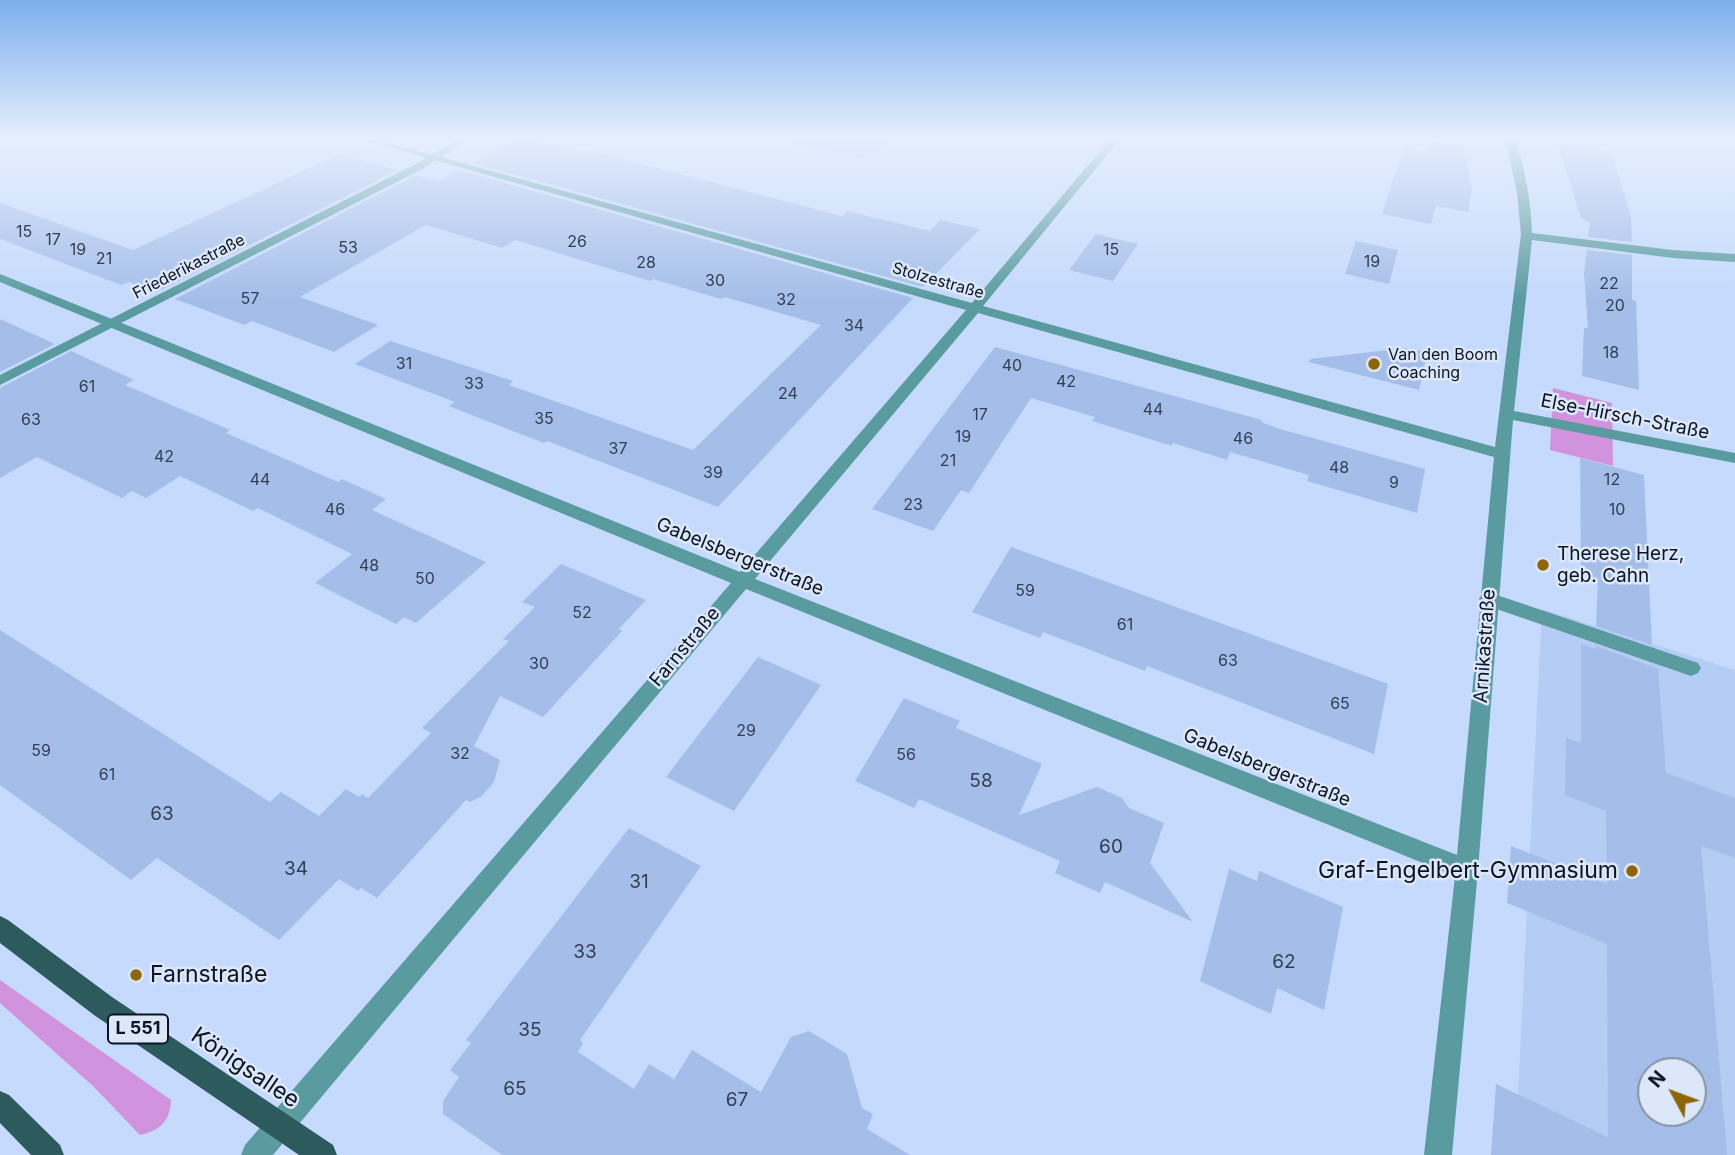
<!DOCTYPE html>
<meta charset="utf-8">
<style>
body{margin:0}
#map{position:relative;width:1735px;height:1155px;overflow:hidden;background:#c5dafd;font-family:Inter,sans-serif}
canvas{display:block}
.north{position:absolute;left:1637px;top:1057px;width:70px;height:70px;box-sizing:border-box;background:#dce7f9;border:2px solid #8893a3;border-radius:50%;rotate:311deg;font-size:19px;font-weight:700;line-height:28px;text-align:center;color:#0b1423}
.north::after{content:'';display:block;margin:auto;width:24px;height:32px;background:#8d6609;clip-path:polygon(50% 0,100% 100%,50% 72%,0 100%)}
</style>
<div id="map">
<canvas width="1735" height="1155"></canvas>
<div class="north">N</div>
</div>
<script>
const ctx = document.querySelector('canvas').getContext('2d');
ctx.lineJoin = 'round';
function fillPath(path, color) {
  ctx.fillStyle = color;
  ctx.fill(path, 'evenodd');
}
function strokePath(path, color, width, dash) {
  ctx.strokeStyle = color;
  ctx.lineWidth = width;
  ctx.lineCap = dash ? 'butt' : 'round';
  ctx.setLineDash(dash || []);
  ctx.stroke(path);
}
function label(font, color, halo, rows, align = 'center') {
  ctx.font = font + ' Inter,sans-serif';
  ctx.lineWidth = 5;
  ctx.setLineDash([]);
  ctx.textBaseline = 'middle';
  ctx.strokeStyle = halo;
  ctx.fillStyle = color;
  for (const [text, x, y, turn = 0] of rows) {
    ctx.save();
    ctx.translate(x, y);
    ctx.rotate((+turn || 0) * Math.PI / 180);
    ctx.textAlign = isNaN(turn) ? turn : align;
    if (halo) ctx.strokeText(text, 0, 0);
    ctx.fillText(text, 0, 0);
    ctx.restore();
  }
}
const built = new Path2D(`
 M767 139H895L867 160Z
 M1542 609 1735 670V1155H1515ZM1651 1071H1693V1113H1651Z`);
const green = new Path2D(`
 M1553 388 1612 403 1613 466 1550 450Z
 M0 980 171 1100C170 1121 161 1130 140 1135L94 1087 0 1003Z`);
const building = new Path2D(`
 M516 139H531L580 151 584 149 842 216 847 211 930 231 940 220 980 229 923 287 472 163Z
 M1428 142 1464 146 1472 190 1468 212 1436 206 1431 224 1382 214 1403 148 1429 152Z
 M1558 144 1611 151 1631 216 1632 242 1588 237 1590 223 1581 218Z
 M340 154 398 170 157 292 129 282 121 285 0 239V203L133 250Z
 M459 170 913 298 718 507 547 441 544 443 505 428 449 406 455 402 355 364 390 341 513 381 509 385 693 450 821 325 725 297 721 299 653 279 650 281 515 240 502 248 426 225 300 297 378 325 334 352 252 321 245 325 175 299 416 175 438 181Z
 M1096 234 1138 244 1113 281 1069 270Z
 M1356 241 1398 250 1389 284 1345 274Z
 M1587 250 1632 255V300L1636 301 1639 390 1582 376 1584 328H1588L1584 273Z
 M0 319 55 344 0 372Z
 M995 347 1262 420 1261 422 1280 429 1425 469 1417 513 1307 481 1309 475 1230 452 1227 460 1173 443 1172 446 1092 421 1095 417 1031 398 969 493 961 490 933 531 872 509Z
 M1406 348 1427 352 1419 390 1309 362 1310 359Z
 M71 351 134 380 125 385 230 430 226 433 338 482 342 479 386 499 372 510 486 562 416 623 404 617 396 624 315 583 352 554 258 508 253 511 180 476 146 498 132 491 122 498 37 457 0 478V388Z
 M1580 458 1644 475 1652 645 1596 626 1598 579 1581 575Z
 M1011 547 1388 684 1374 754 1147 666 1145 671 1043 632 1040 638 972 612Z
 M561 564 646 600 619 629 622 631 543 717 500 696 474 746 500 760 494 782 482 796 470 802 466 800 377 898 361 888 358 891 339 879 279 940 157 858 131 880 0 785V630L270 802 281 792 319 816 346 789 359 797 362 794 368 798 431 733 422 728 509 641 503 639 535 607 522 602Z
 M1581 644 1596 649V646L1658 669 1666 773 1735 798V858L1701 846 1727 1155H1491L1496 1084 1608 1137 1607 944 1507 903 1511 846 1607 884 1606 811 1565 795 1566 738 1581 743ZM1651 1071H1693V1113H1651Z
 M758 657 821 685 734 811 666 777Z
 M904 698 960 721 956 728 1042 764 1019 815 1097 787 1122 798 1129 808 1164 823 1150 863 1193 922 1105 882 1100 893 1055 873 1060 861 919 799 914 808 855 781Z
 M629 828 701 866 580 1040 583 1043 578 1052 634 1089 649 1064 674 1079 692 1050 761 1092 791 1037 809 1031 847 1054 862 1108 873 1114 867 1129 910 1155H502L443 1114V1101L459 1077 450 1070 471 1043 466 1040Z
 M1229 869 1257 881 1259 871 1343 907 1324 1010 1277 988 1271 1014 1200 981Z`);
const service = new Path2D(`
 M1488 592 1698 663 1701 668 1698 673 1691 676 1482 604 1479 599 1482 594Z`);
const minor = new Path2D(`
 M360 139H375L972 303 1110 139H1120L983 306 1495 447 1521 234 1517 192 1505 139H1515C1525 169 1531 201 1532 233L1673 250 1735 254V262L1673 258 1532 240 1514 411 1735 453V463L1513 420 1478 870 1452 1155H1424L1455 876 746 589 273 1155H241L245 1145 731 583 0 282V274L740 572 966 310ZM978 313 1494 457 1457 855 755 579Z`);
const tertiary = new Path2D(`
 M458 139H469L422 169 0 385V375L414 165Z`);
const primary = new Path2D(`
 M0 916 8 920 112 997 333 1145 337 1155H299L94 1015 0 943Z
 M0 1091 9 1095 60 1145 64 1155H31L0 1123Z`);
const markers = [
 [1374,364,7,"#8d6609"],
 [1543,565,7,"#8d6609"],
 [1632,871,7,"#8d6609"],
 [136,975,7,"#8d6609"]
];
const numberNames = [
 ["15",24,232],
 ["17",53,240],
 ["26",577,242],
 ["53",348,248],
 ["19",78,250],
 ["15",1111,250],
 ["21",104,259],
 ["19",1372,262],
 ["28",646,263],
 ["30",715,281],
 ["22",1609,284],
 ["57",250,299],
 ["32",786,300],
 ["20",1615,306],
 ["34",854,326],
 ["18",1611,353],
 ["31",404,364],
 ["40",1012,366],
 ["42",1066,382],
 ["33",474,384],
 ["61",87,387],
 ["24",788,394],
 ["44",1153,410],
 ["17",980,415],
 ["35",544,419],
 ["63",31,420],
 ["19",963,437],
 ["46",1243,439],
 ["37",618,449],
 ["42",164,457],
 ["21",948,461],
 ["48",1339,468],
 ["39",713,473],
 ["44",260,480],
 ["12",1612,480],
 ["9",1394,483],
 ["23",913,505],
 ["46",335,510],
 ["10",1617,510],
 ["48",369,566],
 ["50",425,579],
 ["59",1025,591],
 ["52",582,613],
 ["61",1125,625],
 ["63",1228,661],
 ["30",539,664],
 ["65",1340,704],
 ["29",746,731],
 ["59",41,751],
 ["32",460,754],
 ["56",906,755],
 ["61",107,775]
];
const farStreetnames = [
 ["Friederikastraße",189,267,-27],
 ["Stolzestraße",938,281,16]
];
const farPoinames = [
 ["Van den Boom",1388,355],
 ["Coaching",1388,373]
];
const shields = [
 [138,1029,60]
];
const shieldNames = [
 ["L 551",138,1029]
];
const streetNames = [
 ["Else-Hirsch-Straße",1625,417,11],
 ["Gabelsbergerstraße",740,557,22],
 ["Arnikastraße",1485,646,-86],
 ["Farnstraße",685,647,-50],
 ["Gabelsbergerstraße",1267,768,22]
];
const poiNames = [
 ["Therese Herz,",1557,554],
 ["geb. Cahn",1557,576]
];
const nearNumbernames = [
 ["58",981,781],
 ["63",162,814],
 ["60",1111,847],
 ["34",296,869],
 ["31",639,882],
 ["33",585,952],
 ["62",1284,962],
 ["35",530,1030],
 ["65",515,1089],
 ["67",737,1100]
];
const nearPoinames = [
 ["Graf-Engelbert-Gymnasium",1618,871],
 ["Farnstraße",150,975,"left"]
];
const nearStreetnames = [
 ["Königsallee",245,1068,34]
];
fillPath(built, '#b5ccf4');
fillPath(green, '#d192de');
fillPath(building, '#a5bee9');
fillPath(service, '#5a9b9f');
fillPath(minor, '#5a9b9f');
fillPath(tertiary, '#5a9b9f');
fillPath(primary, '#2c5a5d');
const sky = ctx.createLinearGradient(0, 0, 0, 300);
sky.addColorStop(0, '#7dafec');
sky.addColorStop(0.46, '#e5eefe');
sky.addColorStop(1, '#e5eefe00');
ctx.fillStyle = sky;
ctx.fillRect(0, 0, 1735, 300);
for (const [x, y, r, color] of markers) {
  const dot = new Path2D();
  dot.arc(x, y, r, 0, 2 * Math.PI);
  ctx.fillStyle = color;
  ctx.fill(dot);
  strokePath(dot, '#dce7f9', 2.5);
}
label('16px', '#323e54', null, numberNames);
label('16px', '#0b1423', '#dce7f9', farStreetnames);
label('16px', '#0b1423', '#dce7f9', farPoinames, 'left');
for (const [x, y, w] of shields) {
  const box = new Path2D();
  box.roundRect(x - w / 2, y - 14.5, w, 29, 5);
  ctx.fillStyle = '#dce7f9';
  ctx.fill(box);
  strokePath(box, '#0b1423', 2);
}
label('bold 18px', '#0b1423', null, shieldNames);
label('19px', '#0b1423', '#dce7f9', streetNames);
label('19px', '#0b1423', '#dce7f9', poiNames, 'left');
label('19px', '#323e54', null, nearNumbernames);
label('23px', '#0b1423', '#dce7f9', nearPoinames, 'right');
label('23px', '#0b1423', '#dce7f9', nearStreetnames);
</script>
